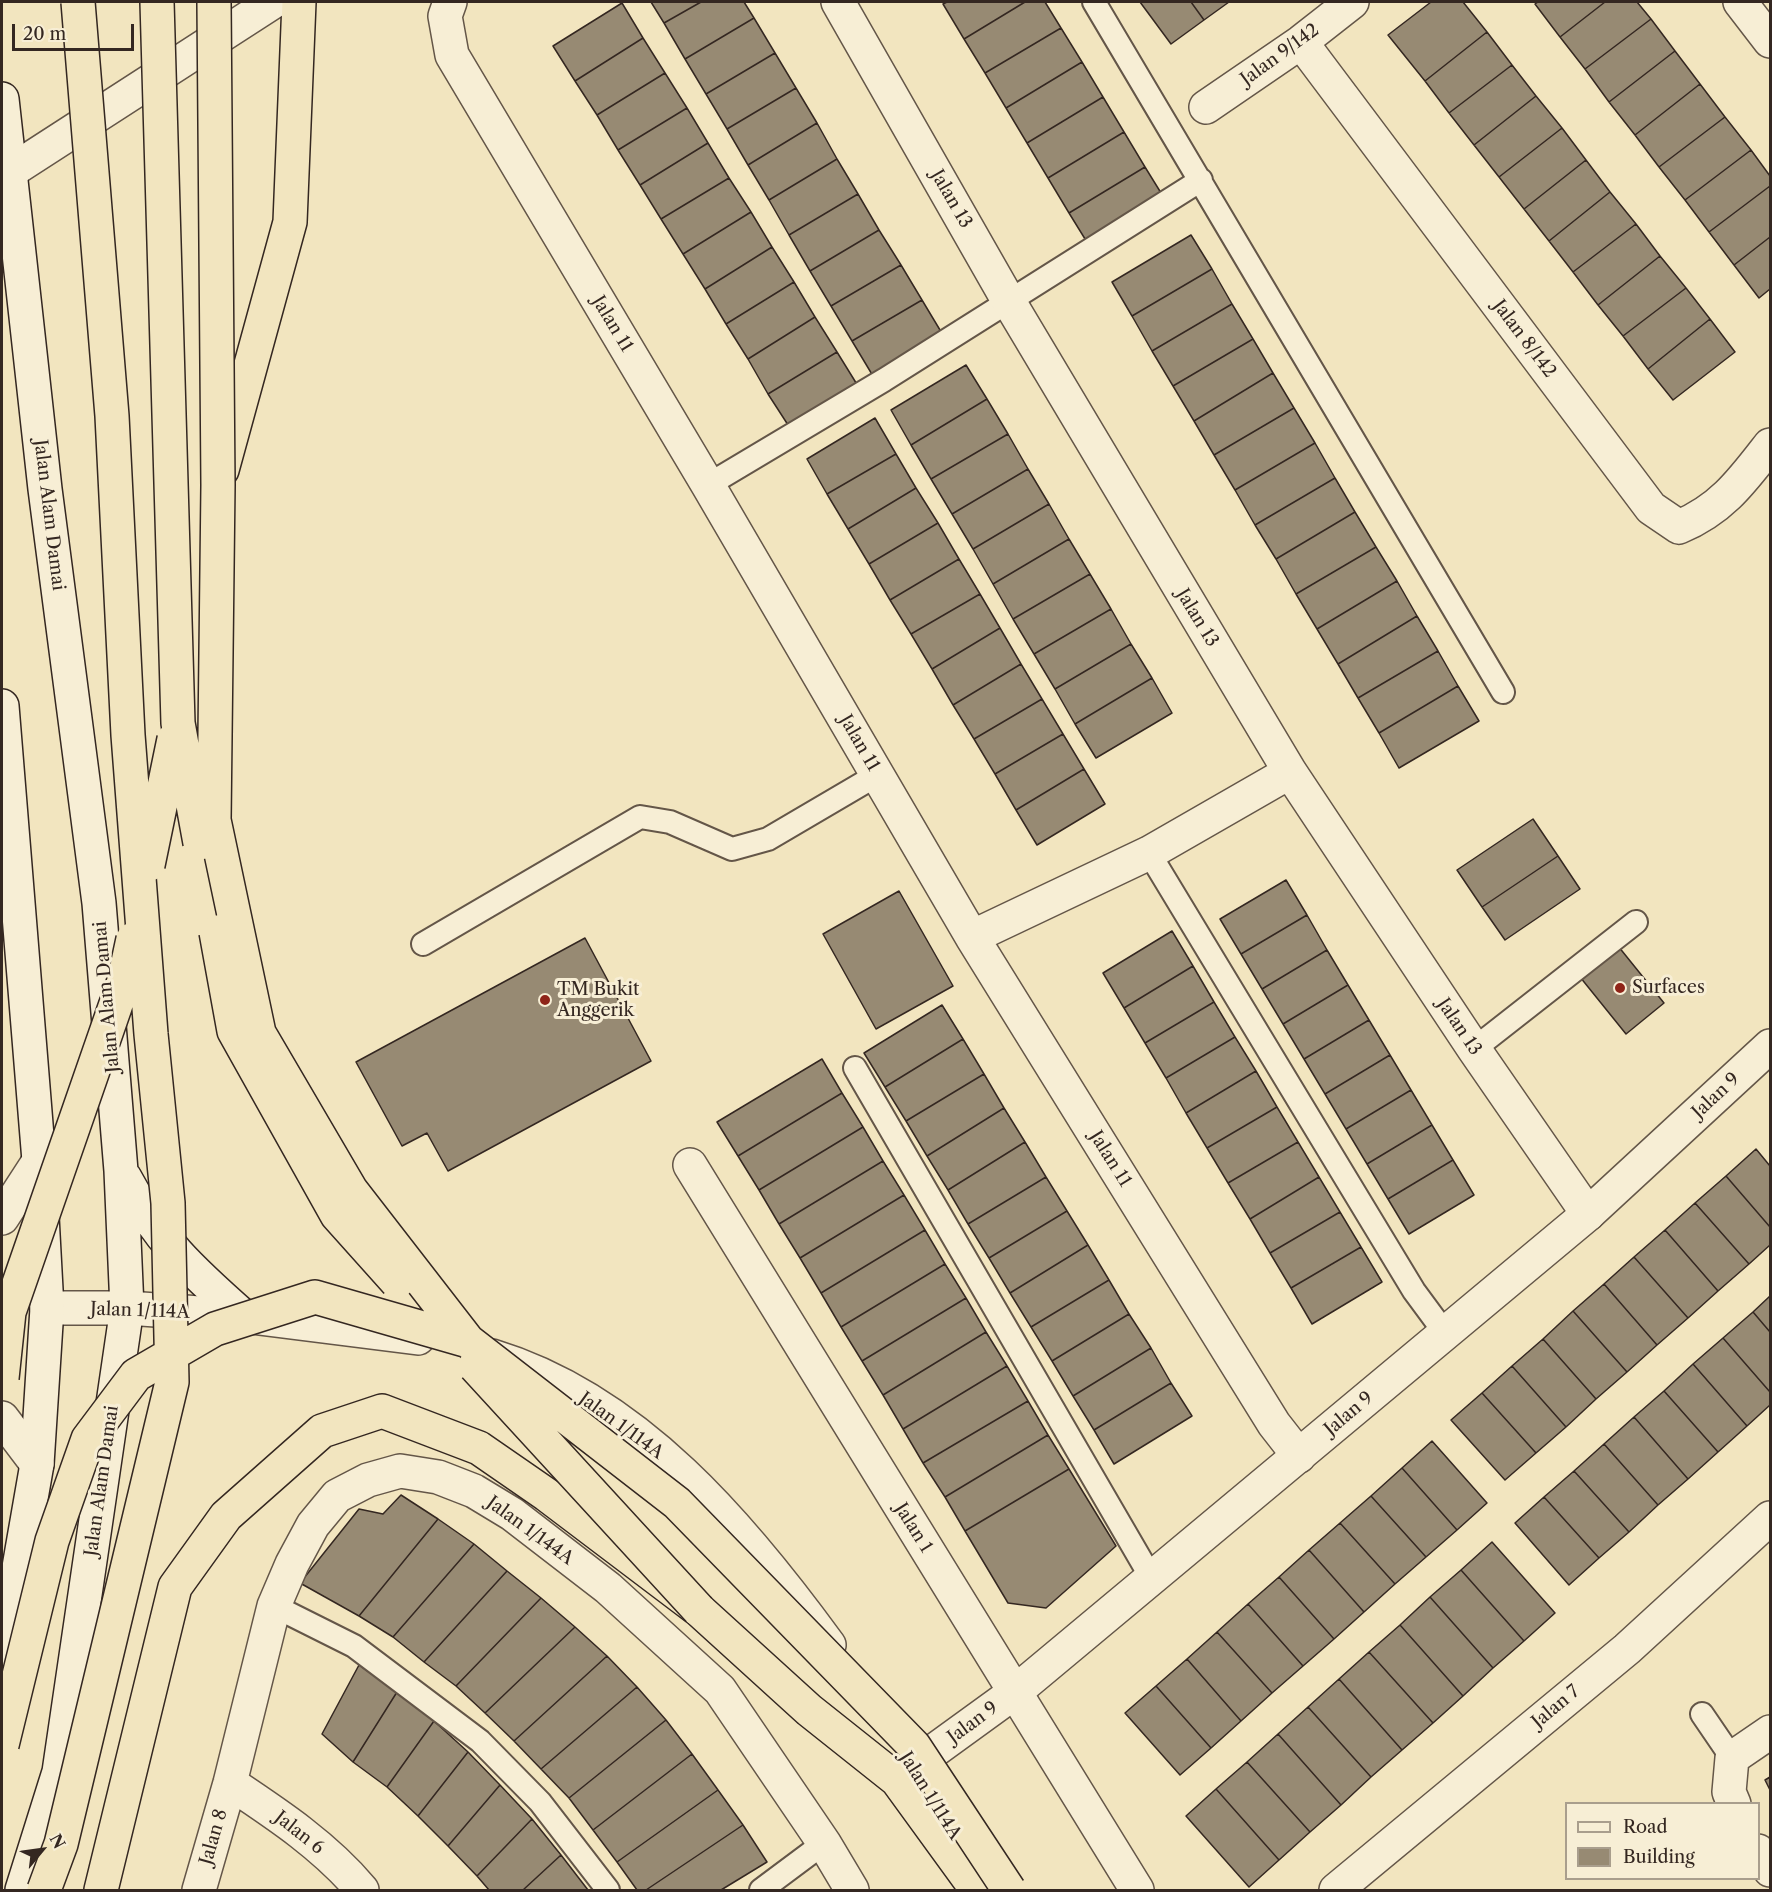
<!DOCTYPE html>
<style>
body{margin:0}
#map{position:relative;width:1772px;height:1892px;overflow:hidden;background:#f2e5bf;font-family:"Libre Caslon Text",serif}
canvas{display:block}
.frame{position:absolute;inset:0;border:3px solid #342721;pointer-events:none}
.legend{position:absolute;left:1565px;top:1802px;width:195px;height:78px;box-sizing:border-box;background:#f7eed5;border:2px solid #a99e8d;margin:0;padding:8px 10px;list-style:none;font-size:18px;color:#342721}
.legend li{display:flex;align-items:center;gap:12px;height:30px}
.legend b{width:30px;border:2px solid #a99e8d}
.north{position:absolute;left:12px;top:1820px;width:60px;height:60px;-webkit-text-stroke:4px #f7eed5;paint-order:stroke;rotate:61deg;font-size:16px;font-weight:700;line-height:24px;text-align:center;color:#342721}
.north::after{content:'';display:block;margin:auto;width:21px;height:27px;background:#342721;clip-path:polygon(50% 0,100% 100%,50% 72%,0 100%)}
.scale{position:absolute;left:12px;top:24px;width:122px;height:27px;box-sizing:border-box;border:3px solid #342721;border-top:0;padding-left:8px;font-size:18px;line-height:21px;white-space:nowrap;color:#342721;-webkit-text-stroke:4px #f7eed5;paint-order:stroke}
</style>
<div id="map">
<canvas width="1772" height="1892"></canvas>
<div class="frame"></div>
<ul class="legend">
<li><b style="height:8px;background:#f7eed5"></b>Road</li>
<li><b style="height:16px;background:#978a73"></b>Building</li>
</ul>
<div class="north">N</div>
<div class="scale">20 m</div>
</div>
<script>
const ctx = document.querySelector('canvas').getContext('2d');
ctx.lineJoin = 'round';
function fillPath(path, color) {
  ctx.fillStyle = color;
  ctx.fill(path, 'evenodd');
}
function strokePath(path, color, width, dash) {
  ctx.strokeStyle = color;
  ctx.lineWidth = width;
  ctx.lineCap = dash ? 'butt' : 'round';
  ctx.setLineDash(dash || []);
  ctx.stroke(path);
}
function label(font, color, halo, rows, align = 'center') {
  ctx.font = font + ' "Libre Caslon Text",serif';
  ctx.lineWidth = 6;
  ctx.setLineDash([]);
  ctx.textBaseline = 'middle';
  ctx.strokeStyle = halo;
  ctx.fillStyle = color;
  for (const [text, x, y, turn = 0] of rows) {
    ctx.save();
    ctx.translate(x, y);
    ctx.rotate((+turn || 0) * Math.PI / 180);
    ctx.textAlign = isNaN(turn) ? turn : align;
    if (halo) ctx.strokeText(text, 0, 0);
    ctx.fillText(text, 0, 0);
    ctx.restore();
  }
}
const building = new Path2D(`
 M651 2H701L664 23Z
 M701 2H744L754 18 685 59 664 23Z
 M947 2H1025L964 39 943 4Z
 M1025 2H1045L1061 28 985 73 964 39Z
 M1140 2H1191L1204 20 1171 44Z
 M1191 2H1229L1204 20Z
 M1431 2H1463L1487 32 1425 81 1388 35Z
 M1538 2H1605L1560 37 1535 4Z
 M1605 2H1637L1651 19 1585 69 1560 37Z
 M622 3 643 38 575 81 553 46Z
 M754 18 775 53 706 94 685 59Z
 M1651 19 1675 51 1609 102 1585 69Z
 M1061 28 1082 62 1006 108 985 73Z
 M1487 32 1512 65 1449 113 1425 81Z
 M643 38 665 73 597 115 575 81Z
 M1675 51 1700 84 1635 135 1609 102Z
 M775 53 796 88 727 129 706 94Z
 M1082 62 1103 97 1027 143 1006 108Z
 M1512 65 1536 96 1474 145 1449 113Z
 M665 73 687 108 618 150 597 115Z
 M1700 84 1725 117 1659 167 1635 135Z
 M796 88 817 123 748 165 727 129Z
 M1536 96 1562 128 1499 177 1474 145Z
 M1103 97 1124 132 1048 178 1027 143Z
 M687 108 708 143 640 185 618 150Z
 M1725 117 1751 150 1685 200 1659 167Z
 M817 123 837 159 769 200 748 165Z
 M1562 128 1586 160 1524 209 1499 177Z
 M1124 132 1145 167 1069 213 1048 178Z
 M708 143 729 178 661 219 640 185Z
 M1751 150 1770 176V186L1709 232 1685 200Z
 M837 159 858 194 789 235 769 200Z
 M1586 160 1610 192 1549 241 1524 209Z
 M1145 167 1166 201 1090 247 1069 213Z
 M729 178 751 212 683 254 661 219Z
 M1770 186V237L1734 265 1709 232Z
 M1610 192 1636 224 1573 272 1549 241Z
 M858 194 879 230 810 271 789 235Z
 M751 212 772 247 705 289 683 254Z
 M1636 224 1660 256 1598 305 1573 272Z
 M879 230 901 265 831 306 810 271Z
 M1191 235 1212 269 1132 316 1112 282Z
 M1770 237V289L1759 298 1734 265Z
 M772 247 794 282 726 324 705 289Z
 M1660 256 1686 288 1623 336 1598 305Z
 M901 265 922 300 852 341 831 306Z
 M1212 269 1232 304 1152 351 1132 316Z
 M794 282 815 317 748 359 726 324Z
 M1686 288 1710 319 1648 369 1623 336Z
 M922 300 943 335 873 376 852 341Z
 M1232 304 1253 339 1173 386 1152 351Z
 M815 317 837 352 768 394 748 359Z
 M1710 319 1735 352 1673 400 1648 369Z
 M1253 339 1273 373 1194 421 1173 386Z
 M837 352 858 386 790 428 768 394Z
 M966 365 987 399 911 445 891 410Z
 M1273 373 1294 408 1214 455 1194 421Z
 M987 399 1008 434 931 479 911 445Z
 M1294 408 1315 443 1235 490 1214 455Z
 M875 418 896 454 827 494 807 459Z
 M1008 434 1028 469 952 514 931 479Z
 M1315 443 1335 478 1255 525 1235 490Z
 M896 454 916 488 848 529 827 494Z
 M1028 469 1049 504 973 549 952 514Z
 M1335 478 1355 512 1276 559 1255 525Z
 M916 488 938 523 869 564 848 529Z
 M1049 504 1069 539 993 584 973 549Z
 M1355 512 1376 547 1296 594 1276 559Z
 M938 523 959 559 890 600 869 564Z
 M1069 539 1090 574 1013 619 993 584Z
 M1376 547 1397 581 1317 629 1296 594Z
 M959 559 980 594 911 634 890 600Z
 M1090 574 1111 609 1034 654 1013 619Z
 M1397 581 1417 616 1338 664 1317 629Z
 M980 594 1000 628 932 669 911 634Z
 M1111 609 1131 644 1055 689 1034 654Z
 M1417 616 1438 651 1358 698 1338 664Z
 M1000 628 1021 664 953 705 932 669Z
 M1131 644 1152 678 1075 724 1055 689Z
 M1438 651 1458 686 1379 733 1358 698Z
 M1021 664 1042 699 974 739 953 705Z
 M1152 678 1172 713 1096 758 1075 724Z
 M1458 686 1479 721 1399 768 1379 733Z
 M1042 699 1063 734 995 774 974 739Z
 M1063 734 1084 769 1016 810 995 774Z
 M1084 769 1105 804 1037 845 1016 810Z
 M1533 819 1558 856 1482 907 1457 870Z
 M1558 856 1580 889 1505 940 1482 907Z
 M1286 880 1307 915 1241 954 1220 919Z
 M899 891 953 986 876 1029 823 934Z
 M1307 915 1327 950 1262 989 1241 954Z
 M1172 931 1193 966 1124 1008 1103 973Z
 M585 938 651 1061 448 1171 427 1133 402 1146 356 1062Z
 M1614 941 1664 1003 1626 1034 1576 972Z
 M1327 950 1348 985 1283 1024 1262 989Z
 M1193 966 1214 1002 1145 1043 1124 1008Z
 M1348 985 1369 1020 1304 1059 1283 1024Z
 M1214 1002 1235 1037 1166 1078 1145 1043Z
 M942 1005 963 1039 885 1087 864 1053Z
 M1369 1020 1390 1055 1325 1094 1304 1059Z
 M1235 1037 1256 1071 1186 1113 1166 1078Z
 M963 1039 984 1074 906 1121 885 1087Z
 M1390 1055 1411 1090 1346 1129 1325 1094Z
 M822 1059 842 1093 738 1156 717 1122Z
 M1256 1071 1277 1107 1207 1148 1186 1113Z
 M984 1074 1004 1108 927 1156 906 1121Z
 M1411 1090 1432 1125 1367 1164 1346 1129Z
 M842 1093 863 1127 759 1190 738 1156Z
 M1277 1107 1298 1142 1228 1183 1207 1148Z
 M1004 1108 1025 1142 948 1190 927 1156Z
 M1432 1125 1453 1160 1388 1199 1367 1164Z
 M863 1127 883 1161 779 1224 759 1190Z
 M1025 1142 1046 1177 968 1224 948 1190Z
 M1298 1142 1319 1177 1250 1219 1228 1183Z
 M1756 1149 1770 1166V1227L1726 1176Z
 M1453 1160 1474 1195 1409 1234 1388 1199Z
 M883 1161 904 1195 800 1258 779 1224Z
 M1726 1176 1770 1227V1245L1749 1264 1695 1203Z
 M1046 1177 1067 1211 989 1258 968 1224Z
 M1319 1177 1340 1212 1270 1253 1250 1219Z
 M904 1195 925 1230 821 1293 800 1258Z
 M1695 1203 1749 1264 1718 1291 1665 1230Z
 M1067 1211 1088 1245 1010 1293 989 1258Z
 M1340 1212 1361 1247 1291 1288 1270 1253Z
 M925 1230 945 1264 841 1327 821 1293Z
 M1665 1230 1718 1291 1688 1318 1634 1257Z
 M1088 1245 1109 1280 1031 1327 1010 1293Z
 M1361 1247 1382 1282 1312 1324 1291 1288Z
 M1634 1257 1688 1318 1657 1345 1604 1284Z
 M945 1264 966 1298 862 1361 841 1327Z
 M1109 1280 1129 1314 1052 1361 1031 1327Z
 M1604 1284 1657 1345 1627 1372 1573 1311Z
 M1770 1296V1332L1753 1312Z
 M966 1298 986 1332 883 1395 862 1361Z
 M1573 1311 1627 1372 1596 1399 1543 1339Z
 M1753 1312 1770 1332V1392L1723 1338Z
 M1129 1314 1151 1348 1073 1396 1052 1361Z
 M986 1332 1007 1366 903 1429 883 1395Z
 M1723 1338 1770 1392V1405L1747 1426 1693 1364Z
 M1543 1339 1596 1399 1566 1427 1512 1366Z
 M1151 1348 1171 1383 1094 1430 1073 1396Z
 M1693 1364 1747 1426 1718 1452 1664 1391Z
 M1007 1366 1028 1401 923 1463 903 1429Z
 M1512 1366 1566 1427 1536 1453 1482 1393Z
 M1171 1383 1192 1416 1114 1464 1094 1430Z
 M1664 1391 1718 1452 1688 1479 1634 1417Z
 M1482 1393 1536 1453 1505 1480 1451 1420Z
 M1028 1401 1048 1435 945 1497 923 1463Z
 M1634 1417 1688 1479 1658 1505 1604 1444Z
 M1048 1435 1069 1469 965 1531 945 1497Z
 M1432 1441 1487 1503 1457 1530 1402 1468Z
 M1604 1444 1658 1505 1629 1532 1574 1471Z
 M1402 1468 1457 1530 1426 1557 1371 1496Z
 M1069 1469 1116 1546 1046 1608 1008 1603 965 1531Z
 M1574 1471 1629 1532 1599 1558 1544 1497Z
 M401 1495 438 1519 359 1616 300 1583 359 1509 383 1514Z
 M1371 1496 1426 1557 1395 1584 1340 1523Z
 M1544 1497 1599 1558 1569 1585 1515 1523Z
 M438 1519 474 1544 393 1637 359 1616Z
 M1340 1523 1395 1584 1364 1612 1309 1550Z
 M1492 1542 1555 1613 1524 1641 1461 1570Z
 M474 1544 507 1571 424 1662 393 1637Z
 M1309 1550 1364 1612 1334 1639 1279 1577Z
 M1461 1570 1524 1641 1493 1668 1430 1597Z
 M507 1571 541 1598 456 1686 424 1662Z
 M1279 1577 1334 1639 1303 1666 1248 1604Z
 M1430 1597 1493 1668 1463 1696 1400 1625Z
 M541 1598 575 1627 485 1713 456 1686Z
 M1248 1604 1303 1666 1272 1693 1217 1632Z
 M1400 1625 1463 1696 1433 1723 1369 1652Z
 M575 1627 607 1656 514 1741 485 1713Z
 M1217 1632 1272 1693 1241 1721 1187 1659Z
 M1369 1652 1433 1723 1402 1750 1339 1679Z
 M607 1656 637 1687 541 1769 514 1741Z
 M1187 1659 1241 1721 1211 1748 1156 1686Z
 M359 1665 397 1692 353 1762 322 1734Z
 M1339 1679 1402 1750 1371 1777 1308 1707Z
 M1156 1686 1211 1748 1180 1775 1125 1713Z
 M637 1687 666 1720 569 1798 541 1769Z
 M397 1692 434 1721 387 1787 353 1762Z
 M1308 1707 1371 1777 1341 1805 1278 1734Z
 M666 1720 692 1754 593 1830 569 1798Z
 M434 1721 468 1752 418 1816 387 1787Z
 M1278 1734 1341 1805 1310 1832 1247 1762Z
 M468 1752 500 1785 448 1846 418 1816Z
 M692 1754 718 1790 617 1862 593 1830Z
 M1247 1762 1310 1832 1279 1860 1216 1789Z
 M1770 1777V1790L1765 1780Z
 M500 1785 532 1819 477 1876 448 1846Z
 M1216 1789 1279 1860 1249 1887 1186 1816Z
 M718 1790 743 1825 646 1890H637L617 1862Z
 M532 1819 561 1855 523 1890H489L477 1876Z
 M743 1825 767 1862 721 1890H646Z
 M561 1855 588 1890H523Z`);
const service = new Path2D(`
 M1094 2 1503 692
 M708 485 884 380 1201 180
 M1149 853 1414 1291 1445 1333
 M423 944 640 817 670 822 732 849 768 839 877 775
 M1474 1049 1636 922
 M855 1068 1152 1579
 M274 1606 354 1646 480 1741 540 1802 608 1890
 M1702 1714 1732 1758
 M761 1890 824 1843`);
const minor = new Path2D(`
 M450 2 445 16 452 55 708 485 972 937 1274 1424 1299 1456
 M838 2 1008 300 1290 772 1474 1049 1588 1214
 M1740 2 1770 41
 M1301 42 1651 508 1679 527C1722 509 1742 481 1770 445
 M1206 107 1301 42 1352 2
 M2 177 273 2
 M972 937 1149 853 1290 772
 M690 1165 1137 1890
 M2 1218 39 1161
 M2 1418 37 1464
 M230 1783C278 1815 325 1846 362 1890
 M1734 1804 1729 1792 1732 1758 1770 1732
 M1758 1851 1770 1870
 M199 1890 230 1783 274 1606 292 1564 313 1525 337 1496 368 1480 400 1471 438 1477 474 1491 512 1514 608 1588 720 1690 824 1843 852 1890
 M1336 1890 1627 1649 1770 1518`);
const tertiary = new Path2D(`
 M47 1308H127L243 1316 418 1338
 M492 1356C637 1400 743 1527 829 1645
 M913 1766 1015 1692 1588 1214 1770 1046`);
const secondary = new Path2D(`
 M2 99 45 489 99 903 121 1171 127 1308 59 1772 22 1890
 M2 706 39 1161 47 1308 37 1464 2 1665
 M125 1178C157 1239 192 1271 243 1316`);
const motorway = new Path2D(`
 M222 470 290 222 299 2
 M101 1890 175 1587 226 1516 322 1431 382 1411 479 1448 547 1495 699 1610 809 1710 897 1780 977 1890`);
const motorwayBridge = new Path2D(`
 M157 2 178 723 200 843
 M214 2 218 485 214 820 259 1033 351 1190 468 1341 677 1503 914 1746 1009 1890
 M148 865 174 739
 M216 932 234 1031 337 1215 397 1282
 M475 1366 699 1610
 M2 1378 9 1312 124 981 133 939
 M2 1745 52 1541 88 1439 136 1375 215 1329 315 1297 468 1341
 M44 1890 61 1844 172 1382 168 1203 151 1034 128 735 112 416 78 2`);
const markers = [
 [1620,988,6,"#8f2418"],
 [545,1000,6,"#8f2418"]
];
const streetNames = [
 ["Jalan 9/142",1280,55,-36],
 ["Jalan 13",951,199,60],
 ["Jalan 11",612,324,59],
 ["Jalan 8/142",1524,339,53],
 ["Jalan Alam Damai",49,515,83],
 ["Jalan 13",1197,618,59],
 ["Jalan 11",859,743,60],
 ["Jalan Alam Damai",107,997,-95],
 ["Jalan 13",1459,1027,56],
 ["Jalan 9",1716,1096,-43],
 ["Jalan 11",1110,1159,58],
 ["Jalan 1/114A",140,1311,2],
 ["Jalan 9",1349,1414,-40],
 ["Jalan 1/114A",621,1426,36],
 ["Jalan Alam Damai",102,1481,-82],
 ["Jalan 1",913,1528,58],
 ["Jalan 1/144A",530,1531,36],
 ["Jalan 7",1556,1707,-40],
 ["Jalan 9",973,1723,-36],
 ["Jalan 1/114A",930,1796,58],
 ["Jalan 6",299,1833,38],
 ["Jalan 8",214,1837,-74]
];
const poiNames = [
 ["Surfaces",1632,988],
 ["TM Bukit",557,990],
 ["Anggerik",557,1011]
];
fillPath(building, '#978a73');
strokePath(building, '#342721', 1.5);
strokePath(service, '#645648', 26);
strokePath(minor, '#645648', 36);
strokePath(tertiary, '#645648', 36);
strokePath(secondary, '#342721', 36);
strokePath(motorway, '#342721', 36);
strokePath(service, '#f7eed5', 22);
strokePath(minor, '#f7eed5', 33);
strokePath(tertiary, '#f7eed5', 33);
strokePath(secondary, '#f7eed5', 33);
strokePath(motorway, '#f2e5bf', 33);
strokePath(motorwayBridge, '#342721', 36, []);
strokePath(motorwayBridge, '#f2e5bf', 33);
for (const [x, y, r, color] of markers) {
  const dot = new Path2D();
  dot.arc(x, y, r, 0, 2 * Math.PI);
  ctx.fillStyle = color;
  ctx.fill(dot);
  strokePath(dot, '#f7eed5', 2);
}
label('18px', '#342721', '#f7eed5', streetNames);
label('18px', '#342721', '#f7eed5', poiNames, 'left');
</script>
